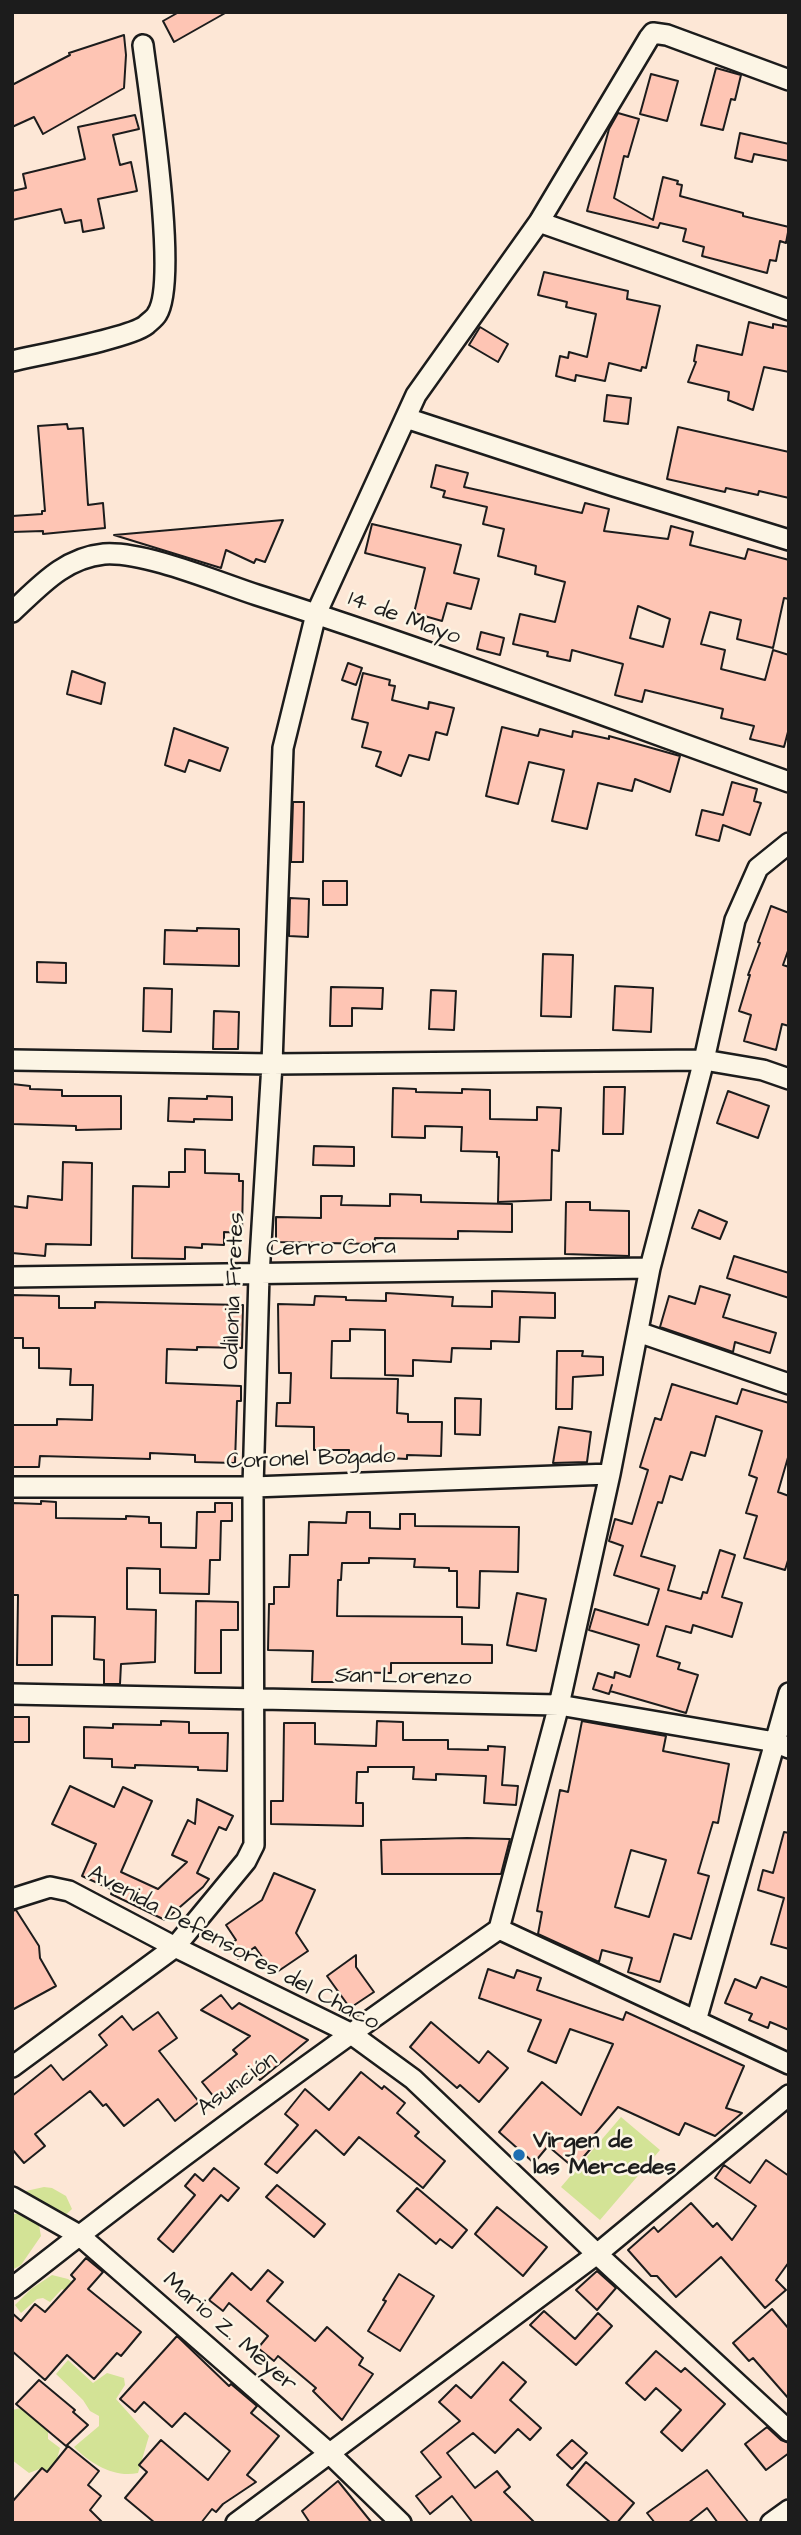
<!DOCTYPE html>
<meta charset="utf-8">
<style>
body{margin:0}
#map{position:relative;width:801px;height:2535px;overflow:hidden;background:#fde7d6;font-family:"Architects Daughter",sans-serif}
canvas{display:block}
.frame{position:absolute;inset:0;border:14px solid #1c1c1c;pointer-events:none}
</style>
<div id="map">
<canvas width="801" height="2535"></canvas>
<div class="frame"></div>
</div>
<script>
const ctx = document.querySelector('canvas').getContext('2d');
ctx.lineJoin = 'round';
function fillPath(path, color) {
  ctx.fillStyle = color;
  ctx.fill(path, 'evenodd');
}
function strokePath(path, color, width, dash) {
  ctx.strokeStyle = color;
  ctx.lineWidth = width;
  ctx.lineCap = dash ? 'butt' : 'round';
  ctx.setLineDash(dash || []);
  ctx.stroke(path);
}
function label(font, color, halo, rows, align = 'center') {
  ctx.font = font + ' "Architects Daughter",sans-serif';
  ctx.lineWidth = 5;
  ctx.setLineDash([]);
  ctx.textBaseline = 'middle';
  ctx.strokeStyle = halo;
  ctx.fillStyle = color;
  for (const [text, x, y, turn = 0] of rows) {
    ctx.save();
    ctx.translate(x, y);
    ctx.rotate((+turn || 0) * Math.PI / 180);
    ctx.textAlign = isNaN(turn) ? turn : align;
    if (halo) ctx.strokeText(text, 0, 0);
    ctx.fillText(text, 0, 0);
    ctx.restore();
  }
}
const green = new Path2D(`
 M621 2117 660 2150 600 2220 561 2187Z
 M44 2187 52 2188 66 2196 72 2209 59 2221 38 2220 41 2236 21 2265 12 2270V2214H29L24 2199 26 2191Z
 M52 2275 68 2279 81 2288 72 2296 62 2289 50 2302 43 2298 37 2299 21 2313 15 2305 31 2289Z
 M68 2360 93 2383 107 2373 124 2378 125 2385 116 2399 149 2436 138 2473C114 2478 91 2464 74 2447L99 2426V2416L90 2411 83 2400 56 2374Z
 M21 2408 48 2431V2439L60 2448 57 2459 47 2472 42 2468 29 2473 12 2460V2410Z`);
const building = new Path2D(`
 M179 12H227L174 42 163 21Z
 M124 35 126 55 124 88 43 134 34 117 12 127V85L70 55 69 53Z
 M716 68 741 75 735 100 731 99 723 130 701 125Z
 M651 74 678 81 667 121 640 114Z
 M618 113 639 119 628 157 624 156 614 198 653 220 663 177 678 181 677 184 682 185 680 196 743 213V216L789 227 786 243 780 241 776 261 770 260 767 273 702 256 704 247 683 241 686 229 660 223 658 228 587 211 609 129Z
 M135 115 139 129 113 135 120 165 131 162 137 191 98 199 104 228 83 232 81 220 65 223 61 209 12 220V191L26 188 23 174 85 159 78 127Z
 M740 133 789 144V161L754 154 752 162 735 158Z
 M544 272 628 291 627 299 660 306 646 368 642 367 641 371 609 363 605 381 576 375 575 381 556 376 560 356 568 358 569 352 587 357 596 314 566 307 567 302 538 295Z
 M749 322 773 328V324L789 327V372L764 367 753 410 728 400 729 392 688 382 696 362 694 361 697 345 742 355Z
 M480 327 508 344 498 362 469 345Z
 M607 395 631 398 628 424 604 421Z
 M67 424 68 429 83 428 88 505 103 503 105 528 43 534V531L12 532V516L42 514V511H45L38 426Z
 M678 427 789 452V498L759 491 758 495 726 488 725 492 667 479Z
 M436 465 468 473 464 487 582 513 585 503 609 509 604 531 668 539 671 526 693 532 690 545 745 559 748 549 789 560V599L784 598 773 648 737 639 741 620 710 612 701 644 725 650 721 669 765 680 773 650 789 655V728L784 747 750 739 754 726 721 718 723 709 645 690 642 702 615 695 623 664 572 650 570 661 547 656 548 652 513 644 520 614 555 622 565 582 535 574 536 566 498 556 504 529 483 524 487 507 443 497 445 491 431 487ZM638 606 670 619 663 647 630 638Z
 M283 520 265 562 256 559 254 563 226 550 221 568 114 535Z
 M372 524 461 545 454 573 479 579 471 609 447 603 442 621 414 613 425 568 365 553Z
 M481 632 504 638 500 655 477 649Z
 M348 663 362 668 356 685 342 680Z
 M72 671 105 683 101 704 67 694Z
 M363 673 390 680 389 685 395 686 392 700 428 709 429 702 454 708 447 735 436 732 429 760 409 755 401 776 376 766 381 752 362 747 368 723 352 719Z
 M502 727 538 736 540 729 572 737 573 731 609 739V736L680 756 670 792 635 779 632 791 598 783 587 829 552 821 564 770 529 762 518 804 486 796Z
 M174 728 228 748 220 771 189 760 185 772 165 765Z
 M732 782 757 789 754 801 761 803 750 835 723 825 719 841 696 835 702 810 723 815Z
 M293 802H304L303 862H291Z
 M323 881H347V905H323Z
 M290 898 309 899 308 937 289 936Z
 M771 906 789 913V948L783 965 789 967V1026L782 1024 776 1050 744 1041 751 1015 739 1011 750 975H748L760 943 758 942Z
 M197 928 239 929V966L164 964 165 930 197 931Z
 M543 954 573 955 571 1017 541 1016Z
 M37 962 66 963V983L37 982Z
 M615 986 653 988 651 1032 613 1030Z
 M331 987 383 988 382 1009 352 1008V1026H330Z
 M144 988 172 989 171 1032 143 1031Z
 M431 990 456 991 454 1030 429 1029Z
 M214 1011 239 1012 238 1049H213Z
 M12 1084 30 1086V1089L62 1090V1096H121V1129L76 1130V1126L12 1124Z
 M604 1087H625L623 1134H603Z
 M393 1088 416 1089V1092L462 1093V1089L490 1090V1119L537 1120V1107L561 1108 559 1151 552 1150 551 1200 498 1202 499 1157H497V1152L461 1151 462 1127 425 1126V1138L392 1137Z
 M728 1091 769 1106 758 1138 717 1123Z
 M207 1096 232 1097V1120L194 1119V1122L168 1121 169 1098 207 1099Z
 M314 1146 354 1147V1166L313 1165Z
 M185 1149 205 1150V1173L239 1174V1181H243L242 1233 224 1232V1245L202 1244V1248L185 1247V1259L132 1258 133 1186 169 1187V1172H185Z
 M63 1162 92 1163 91 1245 46 1244 45 1256 12 1253V1206L27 1208 28 1196 62 1200Z
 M390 1194 421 1195V1202L512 1204V1232L458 1231V1239L375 1238 374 1244 276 1242V1217L321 1218V1196H342L341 1205 390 1206Z
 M566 1202H590V1210L629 1211V1256L565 1254Z
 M699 1210 727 1222 720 1239 692 1228Z
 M734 1256 789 1273V1298L727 1278Z
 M700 1286 730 1295 723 1317 776 1333 770 1353 735 1342 733 1352 660 1327 669 1296 695 1304Z
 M492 1291 555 1293V1318L520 1317 519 1342 491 1341V1349L452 1348 451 1362 413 1360V1376L385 1375V1330L350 1329V1341H332L331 1378 398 1379 397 1413 408 1414V1422H442L441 1456 407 1455V1459L389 1458 349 1456V1450H314V1427L276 1426 277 1403H290L291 1373H279L278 1304 314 1305 315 1296 346 1297V1300L386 1301V1293L453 1297 452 1306 492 1307Z
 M12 1295 59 1296V1308H95V1302L243 1305 242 1348 197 1347V1350L167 1349 166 1383 241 1386V1401H237L235 1463 195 1462V1455L150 1453V1459L40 1456 39 1467H12V1425H57V1419L92 1420 93 1385H70L71 1369 39 1368V1348H23V1338H12Z
 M557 1351H583L582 1356 603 1357V1375L573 1377 572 1409H556Z
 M672 1384 737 1404 742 1389 789 1403V1454L778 1492 789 1496V1557L785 1570 744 1558 757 1516 746 1513 757 1478 749 1475 762 1431 716 1416 705 1456 691 1452 682 1480 670 1476 662 1503 658 1502 641 1556 675 1566 668 1590 701 1599 703 1592 707 1593 720 1550 735 1555 722 1597 742 1603 732 1637 693 1625 691 1633 666 1626 657 1656 680 1663 678 1669 698 1675 686 1713 610 1691 612 1685 609 1694 593 1689 598 1673 614 1678 615 1672 630 1677 639 1645 589 1630 595 1609 648 1625 659 1589 614 1575 623 1546 609 1541 615 1519 632 1524 648 1470 640 1467 655 1418 661 1420Z
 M455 1398 481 1399 480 1435 455 1434Z
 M559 1427 591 1432 587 1462 553 1463Z
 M41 1501 56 1502V1518L126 1519V1516L149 1517V1523H161V1547L196 1548 197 1512H215V1503H232V1521H221L220 1560H210L209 1594 160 1593V1569L127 1568V1609L156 1610 155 1662 121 1664 120 1684H104V1660L94 1659 95 1617 52 1616V1665H17L18 1595H12V1503L41 1504Z
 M347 1512H370V1528L400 1529V1514H415V1526L519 1527 518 1572 480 1571 479 1608 457 1607V1571H449V1568L414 1567 415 1559 369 1558V1563H342L341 1580H338L337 1616 462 1617V1644L492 1645V1663H391V1673L340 1672V1682H312L313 1651 268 1650 269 1604H274V1587H289L290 1555H308L309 1522 346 1523Z
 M517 1593 546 1599 536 1651 507 1645Z
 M196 1601 238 1602V1630H221V1673H195Z
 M12 1717H29V1742H12Z
 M161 1721 189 1722V1733H228L227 1771 198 1770V1767L135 1765V1768L112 1767V1759L84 1758V1727L113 1728V1724L161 1725Z
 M377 1721 403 1722V1740H448V1749L488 1750V1746L505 1747 502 1785 518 1786 516 1805 484 1803 486 1776 436 1774V1780L413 1779 414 1767H368V1772H357L356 1803H363V1826L271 1824V1801H283L284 1723H315V1744L376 1746Z
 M582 1721 666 1736 663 1751 729 1764 718 1823 713 1822 698 1873 709 1876 691 1939 674 1934 660 1982 628 1972 632 1958 602 1950 599 1962 538 1934 542 1912 537 1911 560 1790 568 1792ZM631 1850 666 1860 649 1917 615 1907Z
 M70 1786 114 1807 123 1787 152 1801 121 1872 158 1889 187 1862 172 1855 188 1820 195 1824 197 1799 233 1816 226 1830 219 1827 197 1873 209 1879 203 1887 165 1920 111 1894 113 1890 82 1876 96 1844 52 1824Z
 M784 1832 789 1833V1949L771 1944 784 1898 758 1890 763 1870 773 1873Z
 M467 1838 510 1839 501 1874H382L381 1840Z
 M274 1873 315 1890 296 1933 308 1951 274 1974 255 1947 238 1959 228 1946 236 1940 226 1925 262 1900Z
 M16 1910 39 1946 40 1958 56 1986 12 2010V1911Z
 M356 1955V1967L374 1992 350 2008 327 1976Z
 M488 1969 514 1978 517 1970 541 1978 537 1990 623 2020 626 2012 744 2066 726 2108 742 2113 715 2136 685 2123 679 2135 618 2107 588 2142 593 2146 574 2168 548 2146 534 2163 499 2132 542 2082 581 2115 613 2044 570 2029 556 2063 528 2051 541 2020 479 1998Z
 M761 1977 789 1988V2030L770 2022 768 2028 749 2020 752 2014 725 2003 735 1979 756 1988Z
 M221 1995 232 2009 239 2003 308 2040 260 2080 254 2074 218 2102 202 2082 237 2054 233 2050 250 2036 201 2010Z
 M158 2012 177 2038 159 2051 199 2102 175 2121 158 2099 124 2126 106 2104 103 2106 90 2091 35 2134 45 2146 24 2163 12 2149V2096L51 2065 63 2080 107 2045 99 2035 122 2016 133 2030Z
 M431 2022 479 2063 488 2051 508 2068 479 2102 460 2085 457 2088 410 2047Z
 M361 2072 382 2089 384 2086 405 2103 397 2113 419 2132 415 2136 445 2161 423 2188 359 2137 344 2155 316 2130 277 2173 265 2164 298 2125 285 2114 305 2089 329 2110Z
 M766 2160 789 2176V2262L776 2280 786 2290 765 2308 721 2257 676 2297 657 2276H651L628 2250 654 2227 658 2232 691 2203 713 2227 717 2223 732 2240 756 2206 715 2178 724 2165 750 2183Z
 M214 2168 239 2188 228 2201 221 2195 173 2252 158 2239 195 2195 185 2186 195 2174 203 2181Z
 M277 2185 325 2224 314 2237 266 2197Z
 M417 2188 467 2230 452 2248 440 2239 436 2244 397 2211Z
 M497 2207 547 2247 523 2276 475 2234Z
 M86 2258 103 2272 88 2289 141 2332 121 2356 117 2353 94 2379 67 2355 45 2380 12 2351V2313L21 2321 35 2304 45 2312 75 2279 71 2275Z
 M268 2270 283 2282 267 2301 315 2341 327 2327 363 2358 359 2365 373 2374 342 2420 313 2391 316 2388 278 2356 274 2361 258 2348 268 2336 229 2303 223 2311 209 2300 232 2273 251 2290Z
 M597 2271 616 2288 597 2310 576 2290Z
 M399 2274 434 2296 400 2351 368 2331 386 2301 383 2300Z
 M772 2309 789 2329V2399L753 2358 749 2361 733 2343Z
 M544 2311 575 2339 598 2313 612 2326 576 2365 530 2325Z
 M177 2336 229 2386 231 2384 257 2406 251 2413 279 2436 247 2475 256 2482 223 2504 216 2512 212 2509 201 2523H155L125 2498 147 2472 139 2465 161 2440 208 2480 230 2451 185 2413 172 2427 144 2402 135 2412 120 2399Z
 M656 2351 681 2372 685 2368 725 2404 682 2451 661 2432 681 2410 656 2388 645 2400 626 2383Z
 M503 2362 526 2382 510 2400 541 2428 530 2440 518 2429 495 2453 473 2433 447 2453 475 2488 497 2471 510 2487 504 2492 535 2523H473L452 2496 430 2514 416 2496 441 2477 421 2452 460 2421 439 2402 456 2385 471 2398Z
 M39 2380 75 2410 73 2412 88 2425 66 2446 16 2404Z
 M767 2427 781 2440 789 2443V2453L766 2470 745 2444Z
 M572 2440 587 2453 572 2469 557 2455Z
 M68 2446 99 2471 88 2485 101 2496 90 2510 103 2523H12V2502L42 2468 47 2472Z
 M586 2462 634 2503 617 2523H611L567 2485Z
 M707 2470 749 2523H718L707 2508 688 2523H655L647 2513Z
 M338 2481 372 2523H310L302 2511Z`);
const minor = new Path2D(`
 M539 222 789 310
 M12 361C37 355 130 338 146 325 149 322 155 318 157 314 179 281 149 93 143 45
 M406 418 614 486 789 540
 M12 612C40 586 64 558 104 554 144 551 217 582 257 595 436 652 612 719 789 782
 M12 1060 272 1064 704 1060 763 1070 789 1079
 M12 1277 650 1268
 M638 1332 789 1384
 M12 1487H253L610 1474
 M12 1694 559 1705 775 1742 789 1748
 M12 1899 50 1887 69 1891 175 1947 350 2033 413 2079 597 2254 789 2431
 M499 1929 559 1705 610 1474 650 1268 704 1060 735 920 758 868 789 843
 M499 1929 789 2064
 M696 2021 789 1693
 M12 2067 175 1947 246 1861 254 1845 253 1487 259 1275 272 1064 283 748 316 614 416 395 539 222 649 38 653 33 667 35 789 80
 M12 2197 79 2235 328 2452 401 2523
 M12 2288C171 2163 334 2044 499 1929
 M236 2523 597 2254 789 2095
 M771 2523 789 2510`);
const markers = [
 [519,2155,7,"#1f6fb2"]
];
const streetNames = [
 ["14 de Mayo",404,619,20],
 ["Cerro Cora",331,1249,-1],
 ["Odilonia Fretes",235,1291,-88],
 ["Coronel Bogado",311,1460,-2],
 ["San Lorenzo",403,1678,1],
 ["Avenida Defensores del Chaco",233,1949,28],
 ["Asunción",238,2085,-36],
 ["Mario Z. Meyer",229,2333,41]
];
const poiNames = [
 ["Virgen de",533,2142],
 ["las Mercedes",533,2168]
];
fillPath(green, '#d3e396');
fillPath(building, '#fec5b4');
strokePath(building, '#1c1c1c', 2);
strokePath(minor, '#1c1c1c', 24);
strokePath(minor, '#fcf5e5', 19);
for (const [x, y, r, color] of markers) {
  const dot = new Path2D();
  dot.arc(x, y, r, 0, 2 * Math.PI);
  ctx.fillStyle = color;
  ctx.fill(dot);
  strokePath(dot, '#fcf5e5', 2.5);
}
label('23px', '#1c1c1c', '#fcf5e5', streetNames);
label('bold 23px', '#1c1c1c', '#fcf5e5', poiNames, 'left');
</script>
